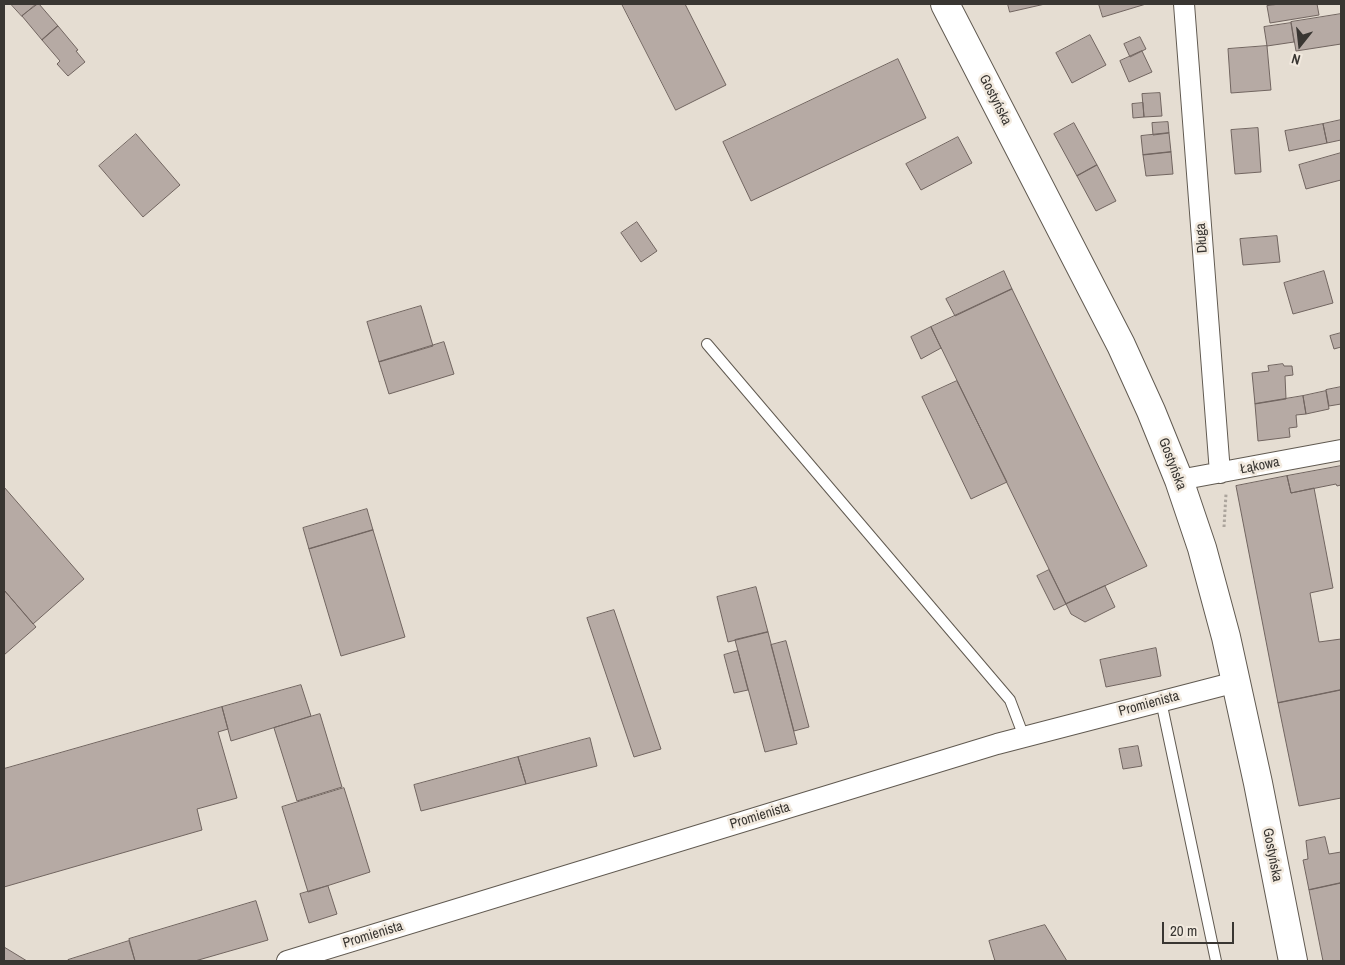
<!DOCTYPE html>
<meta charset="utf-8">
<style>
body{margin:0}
#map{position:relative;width:1345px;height:965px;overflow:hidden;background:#e5ddd2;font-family:"Archivo Narrow",sans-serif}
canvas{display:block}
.frame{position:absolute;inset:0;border:5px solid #393632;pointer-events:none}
.north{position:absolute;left:1275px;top:20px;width:50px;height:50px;-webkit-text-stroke:4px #f2eadf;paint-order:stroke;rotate:196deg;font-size:14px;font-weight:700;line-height:20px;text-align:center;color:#393632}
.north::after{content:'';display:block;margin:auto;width:18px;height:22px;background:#393632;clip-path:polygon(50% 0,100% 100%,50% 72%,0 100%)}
.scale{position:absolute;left:1162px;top:922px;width:72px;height:22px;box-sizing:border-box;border:2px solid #393632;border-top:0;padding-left:6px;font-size:15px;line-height:18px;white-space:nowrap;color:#393632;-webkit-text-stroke:4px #f2eadf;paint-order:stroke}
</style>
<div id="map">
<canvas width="1345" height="965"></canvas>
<div class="frame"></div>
<div class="north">N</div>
<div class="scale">20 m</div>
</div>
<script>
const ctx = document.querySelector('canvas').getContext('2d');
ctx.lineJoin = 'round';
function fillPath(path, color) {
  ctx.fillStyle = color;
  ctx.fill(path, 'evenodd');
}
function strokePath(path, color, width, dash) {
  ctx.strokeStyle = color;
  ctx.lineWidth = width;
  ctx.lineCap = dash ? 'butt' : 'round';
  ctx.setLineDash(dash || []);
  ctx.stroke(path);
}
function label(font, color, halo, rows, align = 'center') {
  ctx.font = font + ' "Archivo Narrow",sans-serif';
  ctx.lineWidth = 5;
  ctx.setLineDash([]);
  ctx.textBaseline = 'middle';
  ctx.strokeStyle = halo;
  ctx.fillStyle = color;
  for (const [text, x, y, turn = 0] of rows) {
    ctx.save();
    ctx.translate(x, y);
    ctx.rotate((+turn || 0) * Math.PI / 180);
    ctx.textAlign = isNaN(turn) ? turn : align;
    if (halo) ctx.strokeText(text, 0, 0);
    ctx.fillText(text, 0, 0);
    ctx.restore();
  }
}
const building = new Path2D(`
 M11 4H36L22 16Z
 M38 4H39L58 26 42 40 22 16Z
 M622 4H685L726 85 676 110Z
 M1008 4H1045L1010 12Z
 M1099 4H1146L1103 17Z
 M1280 4H1317L1319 15 1270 23 1267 6Z
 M1341 14V44L1296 51 1291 22Z
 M1291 23 1294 42 1267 46 1264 27Z
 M58 26 78 50 76 51 85 62 68 76 57 64 60 61 42 40Z
 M1090 35 1106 65 1072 83 1056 53Z
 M1140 37 1146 49 1130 57 1124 44Z
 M1267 46 1271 90 1231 93 1228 49Z
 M1142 51 1152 72 1129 82 1120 61Z
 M898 59 926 118 751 201 723 142Z
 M1160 93 1162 116 1144 117 1142 94Z
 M1143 103 1144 117 1133 118 1132 104Z
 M1341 120V140L1327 143 1323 124Z
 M1168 122 1169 133 1153 135 1152 123Z
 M1074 123 1097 165 1077 176 1054 134Z
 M1323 124 1327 143 1289 151 1285 131Z
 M1258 128 1261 172 1235 174 1231 130Z
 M1169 133 1171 152 1143 155 1141 136Z
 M136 134 180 185 143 217 99 166Z
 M958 137 972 163 921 190 906 164Z
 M1171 152 1173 174 1146 176 1143 155Z
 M1341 153V180L1306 189 1299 165Z
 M1097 165 1116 201 1096 211 1077 176Z
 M637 222 657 251 641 262 621 233Z
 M1277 236 1280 262 1243 265 1240 239Z
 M1004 271 1012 289 955 316 946 299Z
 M1324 271 1333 303 1293 314 1284 283Z
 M1012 289 1147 566 1066 604 931 327Z
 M421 306 433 346 379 362 367 322Z
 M931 327 941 348 921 359 911 337Z
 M1341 333V347L1334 349 1330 336Z
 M444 342 454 374 389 394 379 362Z
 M1283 364 1284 366H1292L1293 375 1285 376 1286 399 1255 404 1252 373 1269 371 1268 366Z
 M957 381 1007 482 971 499 922 397Z
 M1341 387V404L1329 406 1326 390Z
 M1326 391 1329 409 1306 414 1303 396Z
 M1303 396 1306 414 1296 415 1297 427 1289 428 1290 437 1258 441 1255 404Z
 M1341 466V485L1337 486 1336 484 1291 493 1287 476Z
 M1287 476 1291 493 1314 488 1333 588 1310 593 1319 642 1341 639V690L1278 703 1236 486Z
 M4 487 84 579 33 624 4 590Z
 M367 509 373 530 309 549 303 528Z
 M373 530 405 637 341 656 309 549Z
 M1049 570 1066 604 1054 610 1037 576Z
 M1105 586 1115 607 1085 622 1071 614 1066 604Z
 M756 587 768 632 728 642 717 597Z
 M4 590 36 627 4 655Z
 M614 610 661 749 634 757 587 618Z
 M768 632 797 744 765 752 735 640Z
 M786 641 809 727 794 731 771 645Z
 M1156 648 1161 676 1106 687 1100 660Z
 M738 651 748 690 734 693 724 655Z
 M301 685 311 716 231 741 222 707Z
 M1341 690V798L1299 806 1278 703Z
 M222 707 228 729 218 732 237 798 197 809 202 830 4 887V769Z
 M320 714 342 787 297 801 274 728Z
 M590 738 597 766 526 784 518 757Z
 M1138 746 1142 766 1123 769 1119 749Z
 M518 757 526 784 421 811 414 785Z
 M344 788 370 872 308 892 282 807Z
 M1325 837 1329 854 1341 852V883L1309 890 1303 860 1308 859 1306 841Z
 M1341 883V961H1323L1309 890Z
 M328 886 337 914 309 923 300 894Z
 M256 901 268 940 195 961H135L129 939Z
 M1045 925 1067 961H995L989 941Z
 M129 941 135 961H68V960Z
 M4 947 27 961H4Z`);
const path = new Path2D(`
 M1224 527 1226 494`);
const service = new Path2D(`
 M707 344 1010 700 1024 737
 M1161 701 1216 961`);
const minor = new Path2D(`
 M1184 4 1220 473
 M1179 480 1341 450
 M287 961 997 744 1236 682`);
const secondary = new Path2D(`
 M945 4 1121 345 1151 411 1179 480 1202 548 1226 637 1258 783 1293 961`);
const streetNames = [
 ["Gostyńska",995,100,63],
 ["Długa",1202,238,-94],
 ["Gostyńska",1172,464,69],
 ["Łąkowa",1260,466,-11],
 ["Promienista",1149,704,-15],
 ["Promienista",760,816,-17],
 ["Gostyńska",1272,855,79],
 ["Promienista",373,935,-17]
];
fillPath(building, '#b6aaa4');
strokePath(building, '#716560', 1);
strokePath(service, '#615a51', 12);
strokePath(minor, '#615a51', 22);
strokePath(secondary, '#615a51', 30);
strokePath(path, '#aba49c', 3, [2.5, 2.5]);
strokePath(service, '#fff', 10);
strokePath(minor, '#fff', 20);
strokePath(secondary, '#fff', 28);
label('14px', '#393632', '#f2eadf', streetNames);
</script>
